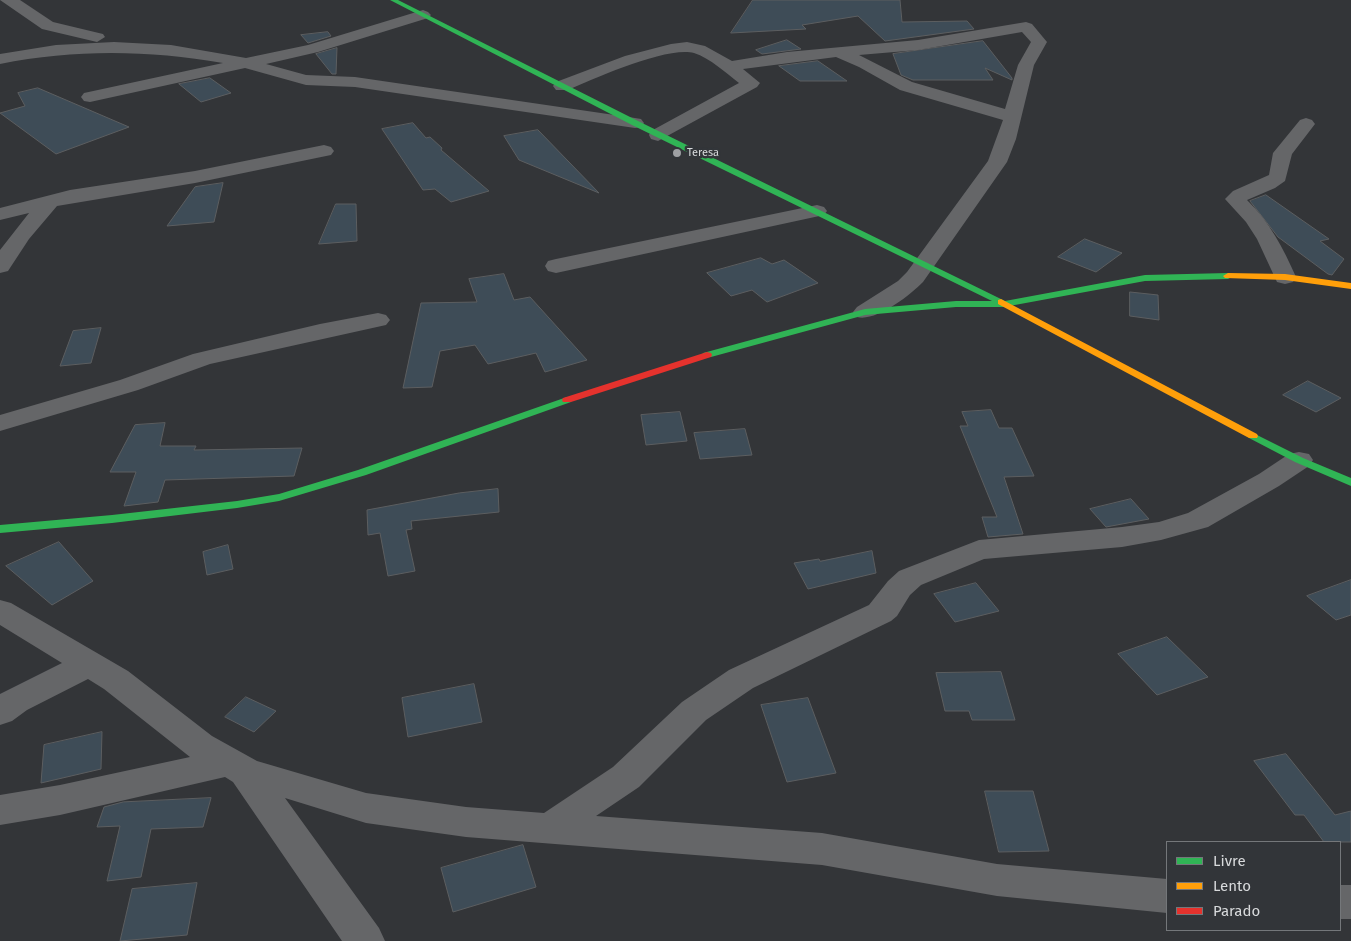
<!DOCTYPE html>
<style>
body{margin:0}
#map{position:relative;width:1351px;height:941px;overflow:hidden;background:#333538;font-family:"Fira Sans",sans-serif}
canvas{display:block}
.legend{position:absolute;left:1166px;top:841px;width:175px;height:90px;box-sizing:border-box;background:#323539;border:1px solid #74777a;margin:0;padding:6px 9px;list-style:none;font-size:15px;color:#d8dadc}
.legend li{display:flex;align-items:center;gap:10px;height:25px}
.legend b{width:25px;border:1px solid #74777a}
</style>
<div id="map">
<canvas width="1351" height="941"></canvas>
<ul class="legend">
<li><b style="height:6px;background:#30b455"></b>Livre</li>
<li><b style="height:6px;background:#ff9f0a"></b>Lento</li>
<li><b style="height:6px;background:#e5322d"></b>Parado</li>
</ul>
</div>
<script>
const ctx = document.querySelector('canvas').getContext('2d');
ctx.lineJoin = 'round';
function fillPath(path, color) {
  ctx.fillStyle = color;
  ctx.fill(path, 'evenodd');
}
function strokePath(path, color, width, dash) {
  ctx.strokeStyle = color;
  ctx.lineWidth = width;
  ctx.lineCap = dash ? 'butt' : 'round';
  ctx.setLineDash(dash || []);
  ctx.stroke(path);
}
function label(font, color, halo, rows, align = 'center') {
  ctx.font = font + ' "Fira Sans",sans-serif';
  ctx.lineWidth = 5;
  ctx.setLineDash([]);
  ctx.textBaseline = 'middle';
  ctx.strokeStyle = halo;
  ctx.fillStyle = color;
  for (const [text, x, y, turn = 0] of rows) {
    ctx.save();
    ctx.translate(x, y);
    ctx.rotate((+turn || 0) * Math.PI / 180);
    ctx.textAlign = isNaN(turn) ? turn : align;
    if (halo) ctx.strokeText(text, 0, 0);
    ctx.fillText(text, 0, 0);
    ctx.restore();
  }
}
const building = new Path2D(`
 M753 0H900L902 22 967 21 974 29 885 41 858 16 802 25 806 29 731 33Z
 M328 32 331 36 308 43 301 35Z
 M787 40 801 49 762 54 756 50Z
 M983 41 1012 78V80L985 68 993 80H913L901 75 893 54Z
 M337 48 336 74H332L316 54Z
 M818 61 847 81H800L779 66Z
 M210 78 231 93 201 102 179 84Z
 M38 88 129 127 56 154 0 113 25 106 18 93Z
 M413 123 426 138 430 137 442 148 441 150 489 191 451 202 435 189 423 190 382 129Z
 M538 130 599 193 519 160 504 136Z
 M223 183 214 222 167 226 195 187Z
 M1266 195 1329 239 1320 241 1344 259 1332 275 1328 274 1278 237 1250 201Z
 M336 204H356L357 241 319 244Z
 M1085 239 1122 253 1096 272 1058 257Z
 M761 258 772 264 784 260 818 283 767 302 752 290 731 296 707 273Z
 M504 274 514 300 530 297 587 360 545 372 536 353 488 364 475 345 440 351 432 387 403 388 421 303 477 302 469 279Z
 M1130 292 1158 295 1159 320 1130 316Z
 M101 328 91 363 60 366 73 331Z
 M1308 381 1341 398 1316 412 1283 395Z
 M991 410 999 428H1012L1034 476 1004 477 1023 534 988 537 982 517H997L960 426H968L962 412Z
 M680 412 687 441 646 445 641 415Z
 M165 423 160 446H196L194 450 302 448 294 476 165 480 158 502 124 506 136 472H110L135 425Z
 M745 429 752 455 700 459 694 433Z
 M498 489 499 512 411 521 412 529 406 530 415 571 388 576 380 533 368 535 367 510 459 493Z
 M1131 499 1149 519 1106 527 1090 509Z
 M59 542 93 581 52 605 6 566Z
 M228 545 233 569 207 575 203 552Z
 M872 551 876 573 808 589 794 563 819 559 820 561Z
 M1351 580V615L1336 620 1307 596Z
 M976 583 999 611 955 622 934 594Z
 M1167 637 1208 677 1157 695 1118 654Z
 M1001 672 1015 720H972L969 711H945L936 673Z
 M474 684 482 722 408 737 402 698Z
 M246 697 276 711 254 732 225 717Z
 M808 698 836 773 787 782 761 705Z
 M102 732 101 769 41 783 44 745Z
 M1286 754 1335 815 1351 811V842H1324L1304 815H1295L1254 761Z
 M985 791H1033L1049 851 999 852Z
 M211 798 203 827 151 829 141 877 107 881 120 826 97 827 104 807 123 802Z
 M523 845 536 887 453 912 441 868Z
 M197 883 187 935 120 941 132 889Z`);
const street = new Path2D(`
 M0 0H20L53 22 103 34 105 37 97 42 42 29Z
 M423 10 428 12 431 15 428 18 318 52 266 64 306 75 355 77 635 118 641 119 644 123 641 127 635 128 355 87 306 85 245 68 90 102 84 101 81 97 84 93 223 63C148 50 75 49 0 64V54L56 45 114 42 171 45 246 58 308 45Z
 M1026 22 1032 24 1047 42 1034 65 1016 139 1007 162 923 282C909 296 876 322 857 317L853 312 857 307 898 281 907 272 988 161 1003 120 900 90 859 67 836 57 743 69 760 83 757 87 658 141 651 139 649 135 651 131 739 83C726 73 710 58 694 53 667 46 595 78 568 90H556L553 86 556 82 625 56 671 44 687 42 705 46 732 61 787 52 918 40ZM1022 32 1031 42 1018 65 1005 109 912 82 859 55 918 50Z
 M1306 118 1312 120 1315 124 1292 154 1285 181 1275 188 1247 200C1270 222 1283 248 1296 277L1293 282 1285 284 1277 282 1257 239 1246 222 1225 199 1233 191 1269 175 1273 153 1300 120Z
 M324 145 331 147 334 151 331 155 195 183 57 206 29 239 8 271 0 273V250L29 213 0 220V208L70 190 195 171Z
 M817 205 824 207 827 211 824 215 556 273 548 271 545 266 548 261 556 259Z
 M378 313 386 315 390 320 386 325 210 364 138 390 0 431V415L120 380 193 354 320 324Z
 M1299 452 1309 454 1313 460 1309 466 1279 486 1208 527 1161 540 1122 547 984 559 921 585 910 595 897 616 891 621 753 688 706 720 639 787 596 816 822 833 997 864 1167 879V913L997 896 822 865 466 837 366 823 285 798 379 928 385 941H342L233 782 225 777 60 815 0 825V795L60 785 190 757 104 689 88 679 27 710 12 721 0 725V694L62 663 0 625V600L11 603 128 671 212 736 257 761 366 793 466 807 544 813 613 767 682 702 729 670 869 605 888 581 899 571 979 540 1122 527 1159 522 1188 513 1259 474 1289 454Z
 M1340 885H1351V919H1340Z`);
const fast = new Path2D(`
 M390 0H398L638 121 1005 301 1145 275 1228 273 1233 276 1228 279 1145 281 1004 307H956L865 315 711 357H703L702 355 703 353 865 309 956 301H992L632 125Z
 M567 397 571 398 572 400 571 402 366 475 279 501 237 508 112 523 0 533V525L112 515 237 501 279 494 358 470Z
 M1253 433 1303 458 1351 478V486L1295 462 1249 438 1248 436Z`);
const slow = new Path2D(`
 M1228 273 1285 274 1351 283V289L1285 280 1225 278 1223 276Z
 M1001 299 1257 434 1258 436 1257 438H1249L998 304V300Z`);
const jam = new Path2D(`
 M707 352 711 353 712 355 711 357 571 402H563L562 400 563 398Z`);
const markers = [
 [677,153,5,"#9ea0a3"]
];
const farPoinames = [
 ["Teresa",687,153]
];
fillPath(building, '#3e4c57');
strokePath(building, '#5c5e60', 1);
fillPath(street, '#656668');
fillPath(fast, '#30b455');
fillPath(slow, '#ff9f0a');
fillPath(jam, '#e5322d');
for (const [x, y, r, color] of markers) {
  const dot = new Path2D();
  dot.arc(x, y, r, 0, 2 * Math.PI);
  ctx.fillStyle = color;
  ctx.fill(dot);
  strokePath(dot, '#323539', 2);
}
label('11px', '#d8dadc', '#323539', farPoinames, 'left');
</script>
